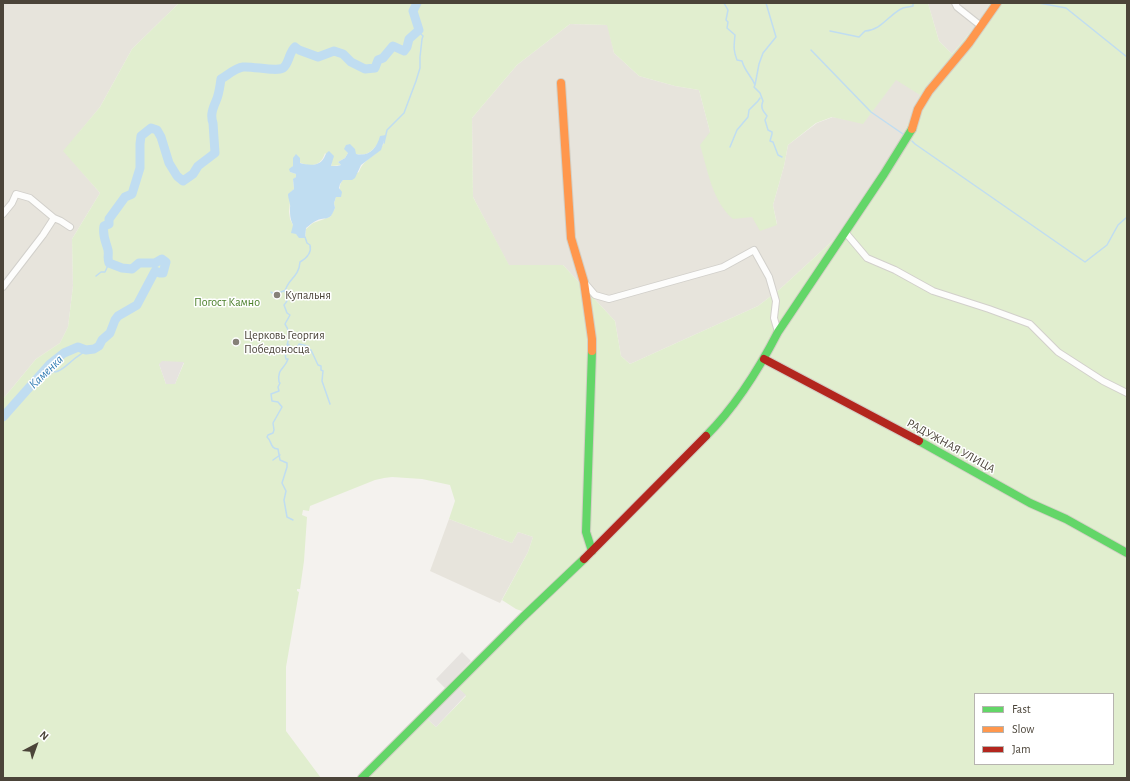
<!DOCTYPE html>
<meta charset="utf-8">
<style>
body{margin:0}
#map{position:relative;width:1130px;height:781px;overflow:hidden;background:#f4f2ee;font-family:"Alegreya Sans",sans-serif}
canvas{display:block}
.frame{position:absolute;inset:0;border:4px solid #4b4439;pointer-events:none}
.legend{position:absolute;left:974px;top:693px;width:140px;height:72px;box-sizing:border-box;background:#fff;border:1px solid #b7b4b0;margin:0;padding:5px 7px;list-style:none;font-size:12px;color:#4b4439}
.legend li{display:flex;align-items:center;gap:8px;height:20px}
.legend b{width:20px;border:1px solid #b7b4b0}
.north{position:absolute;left:16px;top:725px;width:40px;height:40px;-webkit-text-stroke:3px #fff;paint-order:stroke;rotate:41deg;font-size:11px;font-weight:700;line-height:16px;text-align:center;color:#4b4439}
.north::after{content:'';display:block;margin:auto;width:14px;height:18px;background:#4b4439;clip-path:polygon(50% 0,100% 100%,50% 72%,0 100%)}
</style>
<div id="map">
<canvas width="1130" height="781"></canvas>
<div class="frame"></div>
<ul class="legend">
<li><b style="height:5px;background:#63d668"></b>Fast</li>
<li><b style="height:5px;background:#ff974d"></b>Slow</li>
<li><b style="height:5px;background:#b3261e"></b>Jam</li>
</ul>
<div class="north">N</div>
</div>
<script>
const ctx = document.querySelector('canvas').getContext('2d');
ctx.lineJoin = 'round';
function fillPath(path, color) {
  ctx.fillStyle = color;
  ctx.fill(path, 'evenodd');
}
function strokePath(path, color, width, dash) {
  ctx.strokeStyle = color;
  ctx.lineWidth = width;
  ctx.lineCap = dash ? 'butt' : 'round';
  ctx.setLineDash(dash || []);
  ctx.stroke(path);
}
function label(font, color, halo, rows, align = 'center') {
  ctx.font = font + ' "Alegreya Sans",sans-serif';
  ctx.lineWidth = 3;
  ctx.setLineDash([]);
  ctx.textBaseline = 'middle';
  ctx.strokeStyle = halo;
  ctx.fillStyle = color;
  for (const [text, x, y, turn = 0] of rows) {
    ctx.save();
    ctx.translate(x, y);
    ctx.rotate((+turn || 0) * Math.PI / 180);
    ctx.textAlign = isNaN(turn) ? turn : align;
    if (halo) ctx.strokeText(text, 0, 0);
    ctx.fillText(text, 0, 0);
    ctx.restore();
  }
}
const residential = new Path2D(`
 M3 3H179L132 49 100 107 64 151 100 193 72 239 73 286 68 327 60 343 36 359 3 399Z
 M928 3H990L979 22 952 54 939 41Z
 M570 24 608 25 614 53 639 76 675 86 699 90 710 132 752 217 777 224 773 205 784 166 788 145 817 123 833 117 863 123 896 79 921 95 901 140 840 234 780 289 758 306 630 364 621 356 615 321 563 265 509 266 473 197 472 118 517 65Z
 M449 519 512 543 518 532 533 537 528 552 500 603 430 571Z`);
const green = new Path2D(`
 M179 3H928L939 41 952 54 979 22 990 3H1127V778H366L426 718 436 727 466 696 457 687 530 614 516 609 502 600 528 552 533 537 518 532 512 543 449 519 455 501 450 485 422 479 392 477 384 478 375 480 310 506 309 511 303 510 302 515 307 517 304 561 300 589H297V591L299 592 286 667V731L321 778H3V399L36 359 60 343 68 327 73 286 72 239 100 193 63 151 100 107 132 49ZM570 24 607 25 614 53 639 76 675 86 699 90 710 132 700 145C708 171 712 201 733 219L752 217 760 231 777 225 773 205 784 166 788 145 816 123 832 117 863 124 896 80 920 95 901 140 840 234 780 289 758 306 630 364 621 356 615 321 563 265H509L473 197 472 118 517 65ZM385 138C382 156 364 156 359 172 344 179 337 179 341 197H336L334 203 335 208 330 217 313 223 306 229 305 238 296 234 293 229V225L290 219 289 212 291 192 294 189 293 180 296 177V174L290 172 293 166V158C304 167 320 170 325 153L332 162 331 166 341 165 338 162 345 158 348 153C372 157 367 153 385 138ZM184 363 175 384H166L159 364ZM975 694H1113V764H975Z`);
const parking = new Path2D(`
 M162 361 184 362 175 384H166L159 364Z
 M462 652 471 661 445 688 436 679Z
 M455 685 466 695 436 727 424 716Z`);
const water = new Path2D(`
 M386 135 381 150 361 165 355 178 352 180H343L340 184 339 188 342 192 341 197H336L334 203 335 208C331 217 331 218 321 219 315 220 310 225 306 228L305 238H299L296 234 291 233 293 225C290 218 290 215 290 208 291 204 288 199 288 194L294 189 293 179 296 177V174L290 172 289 169 293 166V158L296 154 300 158V163C308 165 319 167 324 158 326 154 326 153 329 151L334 156 331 166H337L341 165 338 162 345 158 348 153 344 149 346 145 350 144 355 149 356 154C369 157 377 148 380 136Z`);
const stream = new Path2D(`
 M724 3 728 10 726 20 728 22 727 28 735 35C734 46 733 50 737 60L742 61C745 72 751 75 755 85L754 87 760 93 763 101C760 108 763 111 767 116L765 120 768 130 772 132V134L770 141 773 142 778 155 782 157
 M1039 3 1066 8 1127 57
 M830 31 859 37 865 31C882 30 889 14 903 8 906 7 910 7 913 6V3
 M811 50 871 112 903 134
 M755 85 759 64 763 53 776 37 766 3
 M912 141 915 144 1085 262 1107 245 1118 225 1127 217
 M384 143 387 130 404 113 416 81 420 68V57L422 39 423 36 421 34 419 30
 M730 147 737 130 748 117 749 110 758 101 760 98
 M96 276 101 272H105L109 263
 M271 292 272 293
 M273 293 276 294 279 292H281L286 290
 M288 344 293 349 297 348 299 344 308 346V348L311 350 318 365 321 366V370L323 371 322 381 330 404
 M50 364 55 372C62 371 68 364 73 360 77 356 81 355 86 350
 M47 377 54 371
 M273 460 280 455
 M293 520 287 517 284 500 286 491 282 483 287 467V463L280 460 278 449C270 449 272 441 267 437L268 435 273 433 274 430 273 423 282 407 278 402 272 401 271 394 279 391 278 387 280 383 279 382C277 368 285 369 288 359H286C284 354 287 351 289 347L287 345C290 337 290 331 285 324L290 315 287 313 284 305C288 301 289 297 285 292 287 279 299 278 300 262 307 258 312 253 310 245L307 243 305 237`);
const river = new Path2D(`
 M3 417 50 364 64 353 78 347 86 350 94 349 99 346 102 340 110 333 115 320 118 316 137 305 155 271 160 273H163L166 262 162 259 155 263H139L132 269 122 268 109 263C107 258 109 255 108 250 106 242 102 235 104 226L109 224V219L125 197 132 194 140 168V144L141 136 151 128 157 130 161 137 169 163 177 176 183 181 193 174 198 166 215 153 213 123C210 115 213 108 216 101 219 95 220 86 221 79 228 75 235 68 243 67 253 66 276 72 283 68 289 64 289 52 295 47L299 50 318 57 334 51 343 54 351 62 365 69 375 68 378 60 383 58 393 46 404 51 407 47 409 39 419 30 413 11 417 3`);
const street = new Path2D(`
 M955 3 957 7 981 26
 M3 214 12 203 16 194 30 198 54 218 61 221 70 227
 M845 232 867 258 895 270 933 291 989 309 1030 324 1058 352 1103 381 1127 393
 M584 282 595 295 609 299 723 267 754 250 769 277 776 301 774 318 778 332
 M3 287 43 235 54 218`);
const fast = new Path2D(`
 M592 351 586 532 592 551
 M706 436C735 407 759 369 778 332L884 174 912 129
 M919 441 1030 503 1066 519 1127 553
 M362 778 523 617 584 559`);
const slow = new Path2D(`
 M561 83 571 238 584 282 592 339V351
 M912 129 918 109 929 91 969 43 997 3`);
const jam = new Path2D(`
 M764 359 919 441
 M584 559 706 436`);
const markers = [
 [277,295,4,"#868178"],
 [236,342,4,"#868178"]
];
const poiNames = [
 ["Купальня",285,295],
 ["Церковь Георгия",244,335],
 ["Победоносца",244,349]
];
const parkNames = [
 ["Погост Камно",227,302]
];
const streetNames = [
 ["РАДУЖНАЯ УЛИЦА",951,446,29]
];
const waterNames = [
 ["Каменка",46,372,-44]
];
fillPath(residential, '#e7e4dc');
fillPath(green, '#e1eecf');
fillPath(parking, '#e6e3df');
fillPath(water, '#c0ddf1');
strokePath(stream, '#c0ddf1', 1.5);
strokePath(river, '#c0ddf1', 9);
strokePath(street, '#d2d0cb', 8);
strokePath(fast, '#d3cfc5', 10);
strokePath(slow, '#d3cfc5', 10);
strokePath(jam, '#d3cfc5', 10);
strokePath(street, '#fdfdfc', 6);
strokePath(fast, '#63d668', 8);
strokePath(slow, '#ff974d', 8);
strokePath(jam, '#b3261e', 8);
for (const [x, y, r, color] of markers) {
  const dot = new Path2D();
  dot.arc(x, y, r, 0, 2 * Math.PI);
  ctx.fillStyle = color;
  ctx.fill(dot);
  strokePath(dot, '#fff', 1.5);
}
label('12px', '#4b4439', '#fff', poiNames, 'left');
label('12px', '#4a7f2a', '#fff', parkNames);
label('12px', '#4b4439', '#fff', streetNames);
label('italic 13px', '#2e7ab2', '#fff', waterNames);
</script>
